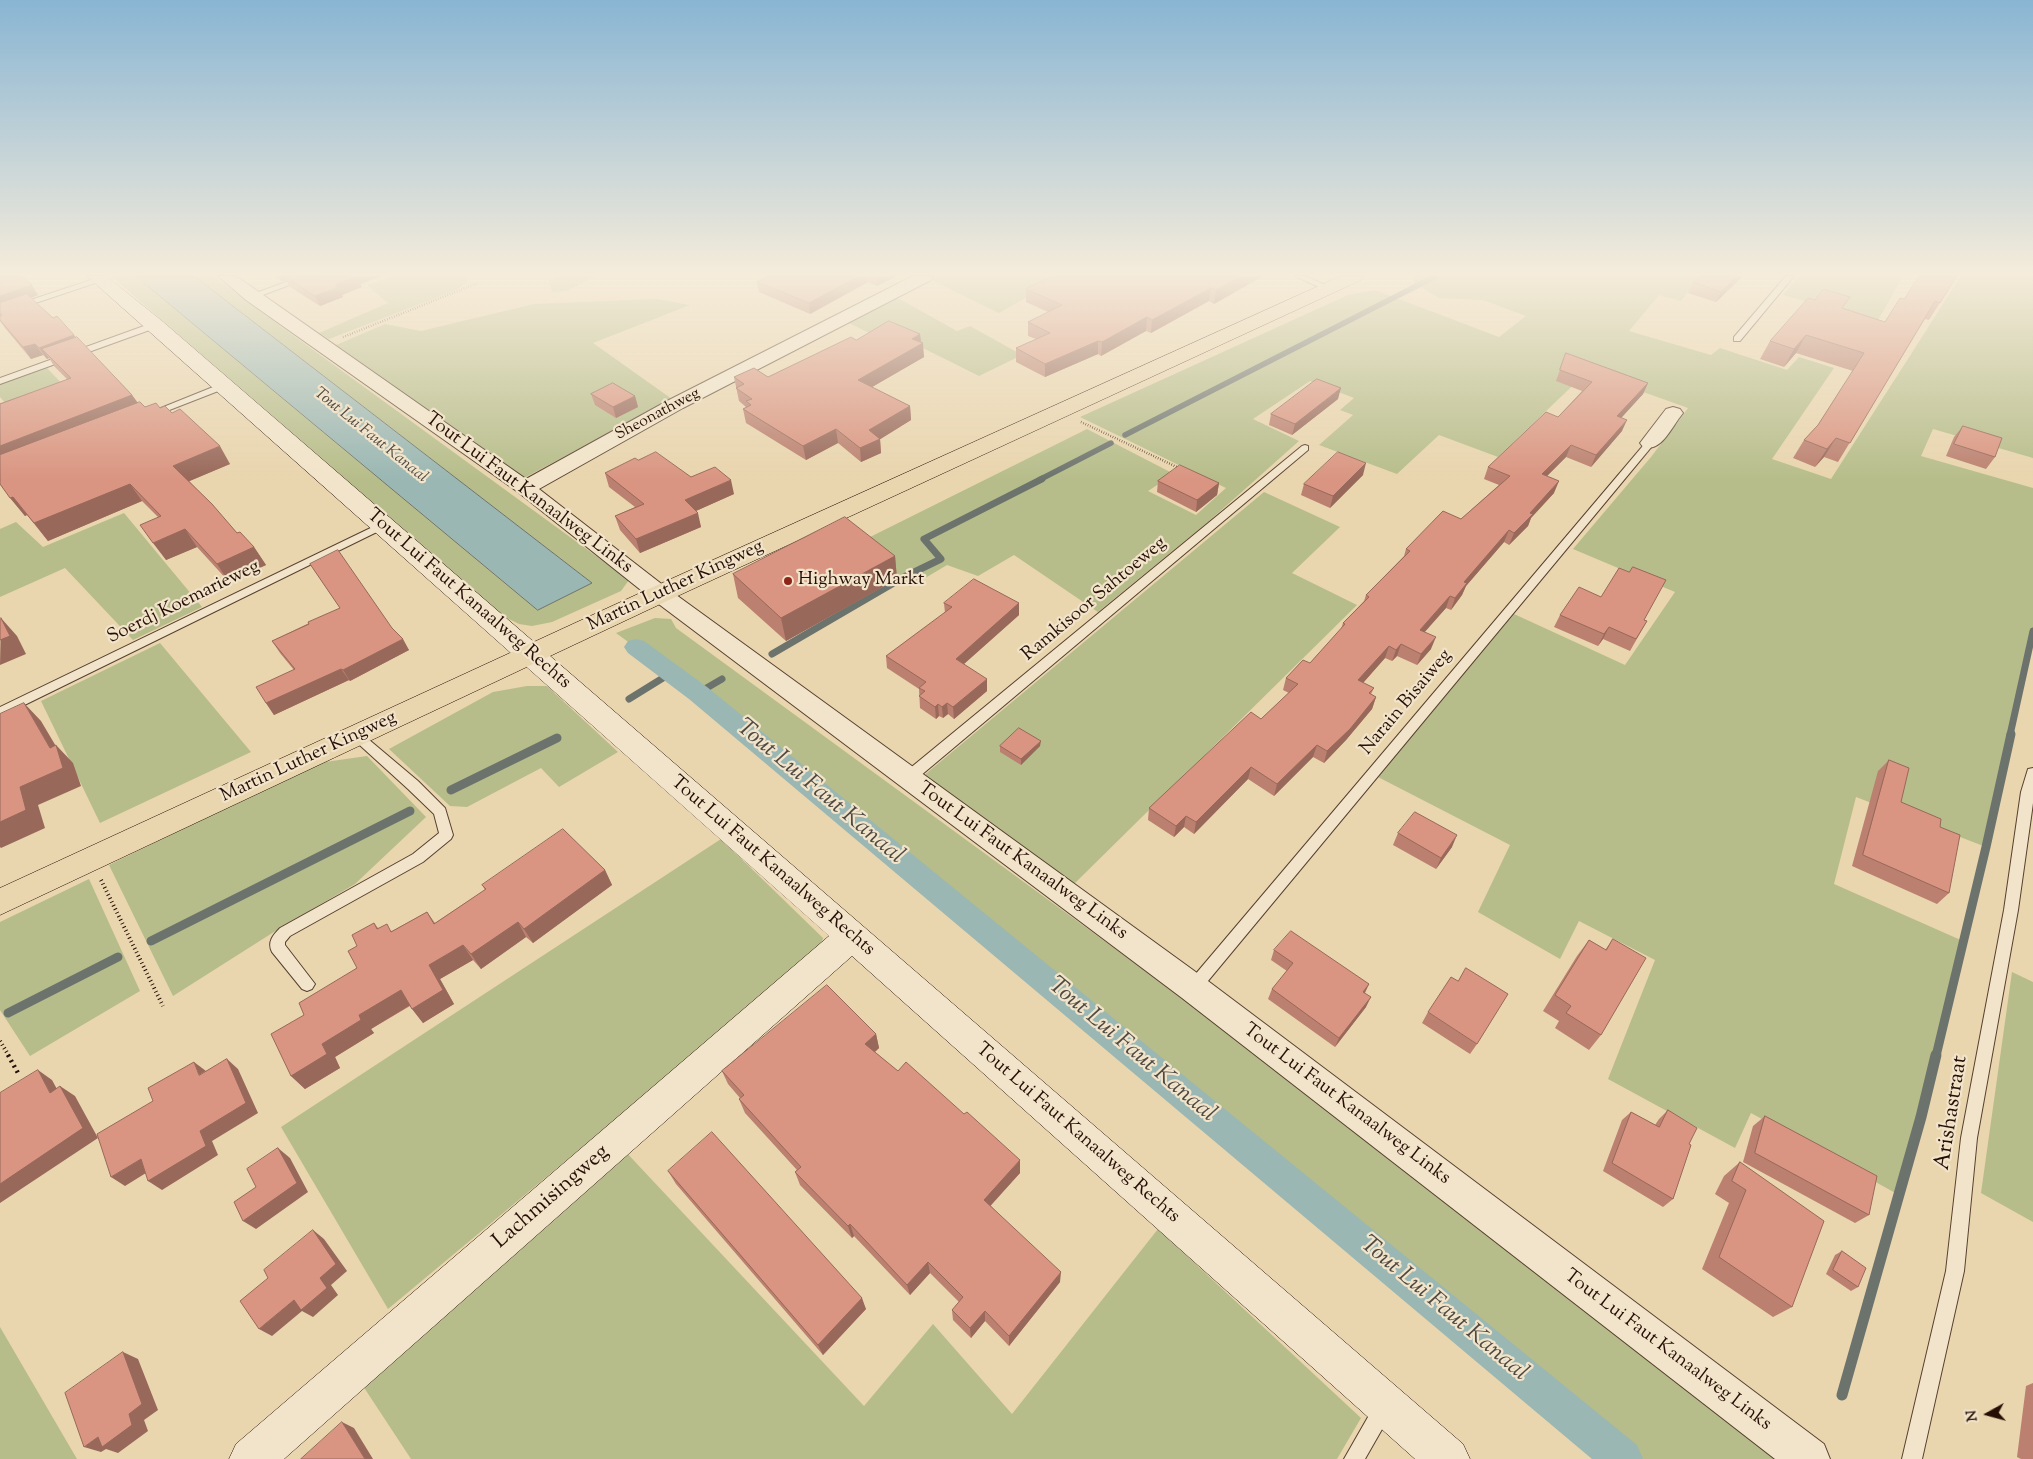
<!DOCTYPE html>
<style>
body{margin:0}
#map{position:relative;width:2033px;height:1459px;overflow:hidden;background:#e9d5ae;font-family:"Sorts Mill Goudy",serif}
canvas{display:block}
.north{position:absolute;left:1963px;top:1389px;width:50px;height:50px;-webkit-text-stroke:4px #f1e4ca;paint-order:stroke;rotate:263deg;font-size:14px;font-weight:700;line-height:20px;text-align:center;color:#270e05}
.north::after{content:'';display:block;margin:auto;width:18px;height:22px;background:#270e05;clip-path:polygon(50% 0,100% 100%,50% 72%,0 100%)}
</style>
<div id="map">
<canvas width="2033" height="1459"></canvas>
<div class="north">N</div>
</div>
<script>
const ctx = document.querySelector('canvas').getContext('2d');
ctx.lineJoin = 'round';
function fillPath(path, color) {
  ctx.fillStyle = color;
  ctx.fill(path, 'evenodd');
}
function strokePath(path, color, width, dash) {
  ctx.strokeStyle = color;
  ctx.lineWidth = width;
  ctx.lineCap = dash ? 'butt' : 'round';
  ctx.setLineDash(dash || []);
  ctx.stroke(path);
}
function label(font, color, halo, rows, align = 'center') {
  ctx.font = font + ' "Sorts Mill Goudy",serif';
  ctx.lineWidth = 4.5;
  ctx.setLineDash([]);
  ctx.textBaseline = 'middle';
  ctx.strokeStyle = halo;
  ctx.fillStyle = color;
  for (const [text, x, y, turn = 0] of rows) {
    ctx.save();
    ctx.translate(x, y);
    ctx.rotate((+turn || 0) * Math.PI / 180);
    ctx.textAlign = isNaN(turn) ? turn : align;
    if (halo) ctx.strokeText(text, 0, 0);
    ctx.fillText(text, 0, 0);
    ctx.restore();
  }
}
const green = new Path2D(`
 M111 276H136L538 610 592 583 194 276H214L242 298 629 580 621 591 552 622 532 626 519 624 503 616Z
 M392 276H465L469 279 459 289 329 339 319 333 388 303 367 285Z
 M558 276H596L567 291 552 292 549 281Z
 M936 276H1065L999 313 929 279Z
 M1415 276H1701L1681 301 1659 295 1629 331 1711 355 1720 348 1787 370 1799 357 1834 368 1772 459 1831 479 1961 276H2033V458L1933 429 1921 456 2033 488V631L1986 847 1856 797 1834 884 1963 941 1921 1117 1899 1195 1751 1113 1735 1148 1608 1079 1655 960 1579 921 1560 959 1478 912 1510 845 1378 777 1514 614 1625 665 1675 592 1573 549 1651 457 1688 408 1587 372 1498 457 1439 435 1397 474 1319 445 1353 415 1340 410 1354 398 1310 381 1253 419 1299 441 1208 522 1098 612 1014 555 978 576 947 565 910 587 858 543 1087 429 1174 474 1148 491 1196 515 1226 488 1080 417 1348 295 1375 290 1499 337 1526 316 1483 300 1439 298 1414 283 1412 278Z
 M1799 276H1903L1877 322 1783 295Z
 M896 297 957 331 970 326 1022 355 979 376 891 332 879 338 849 323Z
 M656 299 690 305 593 343 672 399 524 478 336 345 385 324 421 331 534 304Z
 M47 368 74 396 17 416 0 397V384Z
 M1264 492 1340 527 1292 573 1357 605 1073 885 922 777Z
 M124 513 202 607 133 640 65 568 0 597V529L16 522 43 547Z
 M655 618 671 619 676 628 1184 999 1778 1459H1623L698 693 616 633Z
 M160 643 251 752 100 823 41 701Z
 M527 686H547L618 752 559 787 541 768 467 807 450 806 389 749 493 692Z
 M367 756 426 817 355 884 277 930 173 996 109 865 318 763Z
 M721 839 823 938 821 948 388 1309 281 1127Z
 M89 879 140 991 30 1056 0 1010V922Z
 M2012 972 2033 982V1222L1981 1193Z
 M624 1150 864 1406 933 1324 1012 1414 1158 1229 1361 1418 1337 1459H411L363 1386Z
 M0 1327 77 1459H0Z`);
const water = new Path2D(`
 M136 276H194L592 583 538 610Z`);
const streamFar3 = new Path2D(`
 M1125 435 1436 276
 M1039 480 1111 443`);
const streamFar2 = new Path2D(`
 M772 654 904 577 941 559 924 539 1042 479
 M698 693 722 679
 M629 699 671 673
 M2010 735 2033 631`);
const streamFar1 = new Path2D(`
 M451 790 557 738
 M151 941 410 811
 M8 1013 118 957
 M1936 1056 1986 847 2011 734`);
const stream = new Path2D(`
 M1842 1395 1921 1117 1936 1055`);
const canal = new Path2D(`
 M636 639 644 641 707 687 1637 1445 1643 1459H1592L689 699 628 653 624 647 628 641Z`);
const pathFar2 = new Path2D(`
 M343 337 478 283
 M1081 422 1179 468`);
const pathFar1 = new Path2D(`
 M101 880 163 1006
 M0 1041 9 1056`);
const path = new Path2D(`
 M8 1055 18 1073`);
const lane = new Path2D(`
 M302 276H313L255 298 248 296Z
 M1295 276H1305L1332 288 1325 290Z
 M1786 276H1794L1740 341H1734V337Z
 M97 278 104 280 0 315V310Z
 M155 322 159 325 158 327 0 384V378Z
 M223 383 226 384V388L154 416 151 417 146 414Z
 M1650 440 1653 441V445L1198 993 1193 995 1188 993 1185 988 1188 983 1647 441Z
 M1305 445 1308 446V450L913 782H903L902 778 903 774 1302 446Z
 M383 522 388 525 387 527 0 717V707Z
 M357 731 361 733 418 781 445 808 453 835 451 839 423 862 290 936 285 942V945L315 984 312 989 307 991 302 989 272 952C267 942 273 935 280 928L413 854 439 833 434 814 408 789 353 739 351 736 353 733Z
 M2033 768V803L2018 910 1977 1138 1964 1271 1922 1459H1902L1946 1271 1961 1138 2004 910 2021 792 2028 769Z
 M1383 1400 1390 1403 1393 1410 1365 1459H1344L1376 1403Z`);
const street = new Path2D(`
 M218 276H236L526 479 669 400 913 276H933L931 280 683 408 539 489 668 589 1204 978 1824 1444 1830 1459H1775L1182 998 652 599 518 492 246 300Z
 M1673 407 1680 409 1683 413 1680 417C1670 430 1661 452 1643 447L1640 443 1643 439 1666 409Z`);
const secondary = new Path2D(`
 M87 276H106L162 321 1463 1444 1470 1459H1415L852 956 284 1459H229L236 1444 829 936Z`);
const primary = new Path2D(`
 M1341 276H1364L1361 280 669 600 0 915V888L651 588Z`);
const wall = new Path2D(`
 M0 276H27L24 277 38 295 31 298 76 338 132 395 138 403 145 407 160 408 172 413 230 464 189 481 237 533 254 547 266 565 229 582 197 547 166 560 158 517 142 501 48 541 27 515 25 516 0 484V403H1L68 380 54 366 49 358 47 359 43 355 31 359 5 328 0 321Z
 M273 276H381L360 284 362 287 342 295 343 297 320 306 290 287 286 280 282 281Z
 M769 276H896L877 286 868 282 810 314 759 292 757 282Z
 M1053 276H1263L1214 304 1209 301 1151 333 1146 331 1101 356 1098 354 1045 377 1016 362V348L1036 339 1028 336V322L1048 312 1026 302V289Z
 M1743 276 1716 302 1688 293 1693 282Z
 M1957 276 1929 320 1925 319 1838 462 1824 457 1815 467 1793 458 1804 440 1818 425 1853 371 1796 353 1784 367 1760 359 1770 341 1843 309 1885 322 1904 299Z
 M920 334 924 357 872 387 910 406 911 420 880 439 881 453 861 462 838 443 806 460 746 423 743 409 746 407 739 401 734 377H768L856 340Z
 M1566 353 1648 383 1643 394 1621 418 1622 431 1591 467 1566 457 1547 476 1554 493 1531 518 1528 526 1509 545 1504 542 1466 586 1462 595 1451 610 1446 608 1424 632 1431 649 1417 665 1397 656 1392 661 1385 658 1363 683 1374 688 1371 694 1376 697 1372 709 1346 740 1324 763 1313 757 1274 796 1248 779 1194 834 1184 827 1174 837 1148 820 1149 808 1261 719 1289 693 1283 690 1286 678 1310 663 1341 629 1343 623 1364 601 1366 595 1404 556 1406 549 1461 519 1499 485 1484 479 1488 467 1558 417 1582 391 1556 381Z
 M591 394 635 396 638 407 616 418 595 405Z
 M1338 399 1292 435 1269 425 1271 414Z
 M1963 426 1995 457 1986 469 1946 456 1954 437Z
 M638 460 691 477 734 494 696 511 701 527 640 553 620 530 615 516 635 507 609 487 605 473Z
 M1363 475 1330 508 1301 495 1304 484Z
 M1158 481 1219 483 1217 495 1196 512 1157 492Z
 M895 556 897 579 786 641 738 598 733 574Z
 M310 564 392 628 409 650 350 681 349 680 274 715 266 703 294 670 280 653 272 641 340 608Z
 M944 603H1019V615L964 664 987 691 954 719 948 714 943 718 939 716 936 719 920 708 919 689 887 668 886 656 945 613Z
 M1560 615 1644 620 1647 621 1630 651 1603 639 1598 646 1554 627Z
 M1000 746H1040L1021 765 1000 752Z
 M1889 760 1901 802 1940 827 1949 893 1937 904 1852 866 1878 771Z
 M1398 833 1452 847 1436 869 1393 845Z
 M605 870 612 885 533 943 526 937 481 969 473 960 440 979 454 1004 423 1023 410 1006 371 1029 374 1033 335 1057 340 1068 305 1089 291 1076 304 1015 357 968V946L374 923 378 928 392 931 427 912 435 923 485 890 482 885Z
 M1613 939 1601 1035 1589 1050 1555 1028 1559 1021 1543 1011 1577 956 1589 940 1605 950Z
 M1274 950 1369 984 1365 993 1366 1007 1335 1047 1268 999 1272 989 1287 971 1271 960Z
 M1428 1012 1477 1044 1470 1054 1422 1023Z
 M876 1034 879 1048 875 1052 1020 1173 990 1205 1060 1282 1009 1346 985 1321 971 1338 953 1320 952 1310 959 1302 930 1273 910 1295 854 1236 852 1238 800 1185 795 1172 797 1170 745 1113 739 1099 740 1098 728 1084 722 1071Z
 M1668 1110 1689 1144 1673 1199 1663 1207 1603 1171 1622 1120 1631 1112 1655 1125 1659 1119Z
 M1765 1116 1869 1215 1855 1223 1743 1162 1753 1126Z
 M1740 1162 1792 1307 1773 1317 1702 1269 1729 1203 1715 1194 1724 1176Z
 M668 1171 866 1309 823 1355 676 1184Z
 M1842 1251 1858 1287 1851 1291 1826 1274 1835 1255Z
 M2033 1383V1459H2021L2017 1457 2026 1386Z`);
const shadedWall = new Path2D(`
 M279 276H297H285L286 280 282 281Z
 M354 276H381L360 284 362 287 342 295 343 297 320 306 315 296Z
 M859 276H867L868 282 810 314 809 303Z
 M876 276H896L877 286Z
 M1242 276H1263L1214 304 1216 290Z
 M1737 276H1743L1716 302 1721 292Z
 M32 285 38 295 0 308V296Z
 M1211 288 1209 301 1151 333 1152 320Z
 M1147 317 1146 331 1101 356 1102 342Z
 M920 334 921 344 923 343 924 357 860 394 858 380 912 339Z
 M74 335 82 346 42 349 49 358 47 359 39 348Z
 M1806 335 1796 353 1784 367 1794 349Z
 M1098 341V354L1045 377V364Z
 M35 344 43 355 31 359 23 347Z
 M1648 383 1643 394 1612 428 1617 416Z
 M1341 388 1338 399 1292 435 1295 424Z
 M132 395 144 412 0 469V446Z
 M635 396 638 407 616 418 613 407Z
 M910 406 911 420 879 440 880 439 881 453 861 462 860 448 869 430Z
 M1627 420 1622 431 1591 467 1596 455Z
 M836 429 838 443 806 460 803 446Z
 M1836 438 1824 457 1815 467 1827 449Z
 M1571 445 1566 457 1537 486 1542 474Z
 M220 446 230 464 185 483 173 466Z
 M1366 463 1363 475 1330 508 1333 496Z
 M731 480 734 494 689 514 685 500Z
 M1559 481 1554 493 1531 518 1528 526 1509 545 1514 533 1530 513Z
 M1219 483 1217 495 1196 512 1197 500Z
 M130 484 142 501 48 541 34 523Z
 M13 497 27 515 25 516 10 498Z
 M698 513 701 527 640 553 636 539Z
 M185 529 197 547 166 560 153 543Z
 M1509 530 1504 542 1466 586 1462 595 1451 610 1455 598 1464 582Z
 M254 547 266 565 229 582 217 564Z
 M895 556 897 579 786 641 781 618Z
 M1450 596 1446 608 1416 642 1420 630Z
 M1019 603V615L956 671V659Z
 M1 618 17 636 26 654 0 665Z
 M1609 627 1603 639 1598 646 1604 634Z
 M1436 637 1431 649 1417 665 1421 654Z
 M403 639 409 650 350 681 343 670Z
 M1401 644 1397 656 1392 661 1396 650Z
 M1389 646 1385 658 1355 692 1358 680Z
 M341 669 349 680 274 715 266 703Z
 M987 679V691L954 719 953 707Z
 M1376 697 1372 709 1346 740 1324 763 1327 751Z
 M24 703 41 721 57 748 56 745 73 763 81 786 38 805 45 828 1 848 0 847V822L20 787 50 748Z
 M947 703 948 714 943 718 942 707Z
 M938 704 939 716 936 719 935 707Z
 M1041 741 1040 746 1021 765V759Z
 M1317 745 1313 757 1274 796 1277 784Z
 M1251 767 1248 779 1194 834 1196 822Z
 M1186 816 1184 827 1174 837 1176 826Z
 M1457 835 1452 847 1436 869 1441 858Z
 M605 870 612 885 533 943 524 929Z
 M518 922 526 937 481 969 471 954Z
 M463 945 473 960 440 979 454 1004 423 1023 412 1009 429 965Z
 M1369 984 1364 994 1363 992Z
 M401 990 412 1004 371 1029 374 1033 335 1057 340 1068 305 1089 291 1076 322 1044 359 1015Z
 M1371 997 1366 1007 1335 1047 1339 1038Z
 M876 1034 879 1048 868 1058 865 1044Z
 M227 1059 238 1069 258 1113 212 1141 218 1155 162 1190 148 1181 200 1131Z
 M194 1062 206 1071 199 1075Z
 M38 1070 52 1080 64 1102 50 1093Z
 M60 1086 75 1096 98 1138 0 1203V1184Z
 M278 1148 290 1158 308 1192 256 1229 243 1221Z
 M141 1159 154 1168 125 1186 111 1177Z
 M1020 1160V1173L985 1212 984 1200Z
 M850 1224 854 1236 852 1238 848 1226Z
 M313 1230 324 1239 347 1271 331 1285 338 1295 313 1317 302 1311 272 1336 259 1329 320 1278Z
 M928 1262 930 1273 910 1295 907 1285Z
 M1061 1272 1060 1282 1009 1346V1336Z
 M862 1298 866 1309 823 1355 818 1345Z
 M985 1311V1321L971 1338 970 1328Z
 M123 1352 138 1359 158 1410 144 1420 148 1431 118 1453 106 1449 101 1452 84 1447 129 1414Z
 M342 1422 354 1428 373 1459H365Z`);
const building = new Path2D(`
 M0 276H22L32 285 0 296Z
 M285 276H357L335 285 339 287 315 296Z
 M769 276H859L809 303 757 282Z
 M1053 276H1242L1216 290 1211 288 1152 320 1147 317 1102 342 1098 341 1045 364 1016 348 1050 333 1028 322 1062 305 1026 289Z
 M1701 276H1737L1721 292 1693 282Z
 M1919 276H1957L1940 303 1935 301 1850 443 1836 438 1827 449 1804 440 1818 425 1864 353 1806 335 1794 349 1770 341 1808 298 1815 300 1823 289 1850 297 1842 308 1885 322 1900 298 1904 299Z
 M27 294 53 318 57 316 74 335 39 348 35 344 23 347 0 320V316L2 315 0 313V303Z
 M889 321 920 334 912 339 923 343 858 380 910 406 869 430 880 439 860 448 836 429 803 446 743 409 751 405 746 401 752 399 736 388 744 384 734 377 754 368 768 377 851 337 856 340Z
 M77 337 132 395 0 446V404L71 378 42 349Z
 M1566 353 1648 383 1617 416 1627 420 1596 455 1571 445 1542 474 1559 481 1530 513 1533 514 1514 533 1509 530 1464 582 1467 583 1455 598 1450 596 1420 630 1436 637 1421 654 1401 644 1396 650 1389 646 1358 680 1374 688 1369 693 1376 697 1350 729 1327 751 1317 745 1277 784 1251 767 1196 822 1186 816 1176 826 1149 808 1251 712 1261 719 1298 684 1286 678 1303 660 1310 663 1345 624 1343 623 1369 597 1366 595 1410 551 1406 549 1443 511 1461 519 1510 476 1488 467 1546 412 1558 417 1592 382 1560 370Z
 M1317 379 1341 388 1295 424 1271 414Z
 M613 383 635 396 613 407 591 394Z
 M140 402 145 407 156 403 160 408 165 406 172 413 180 409 220 446 173 466 212 504 237 533 240 532 254 547 217 564 185 529 153 543 140 525 161 516 130 484 34 523 13 497 10 498 0 484V455Z
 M1963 426 2002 438 1995 457 1954 444Z
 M656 452 691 477 715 467 731 480 685 500 698 513 636 539 615 516 644 504 605 473 635 458 638 460Z
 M1338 452 1366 463 1333 496 1304 484Z
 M1180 465 1219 483 1197 500 1158 481Z
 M845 517 895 556 781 618 733 574Z
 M338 550 392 628 403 639 343 670 341 669 266 703 256 687 295 669 272 641 309 624 308 622 340 608 310 564Z
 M1633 567 1666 580 1644 620 1647 621 1636 639 1609 627 1604 634 1560 615 1579 587 1601 597 1619 568 1629 572Z
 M974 579 1019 603 956 659 987 679 953 707 947 703 942 707 938 704 935 707 919 696 925 691 919 688 926 682 886 656 952 607 944 603Z
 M1 618 10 636 0 640V619Z
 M24 703 50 748 56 745 63 768 20 787 26 810 0 822V714Z
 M1019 728 1041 741 1021 759 1000 746Z
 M1889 760 1909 768 1901 802 1941 819 1940 827 1960 835 1949 893 1863 855Z
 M1415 812 1457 835 1441 858 1398 833Z
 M563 829 605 870 524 929 518 922 471 954 463 945 429 965 443 990 412 1009 401 990 359 1015 361 1020 322 1044 327 1054 291 1076 271 1034 304 1015 299 1003 357 968 348 951 357 946 352 935 374 923 377 929 387 924 391 932 427 912 434 924 486 889 482 885Z
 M1291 931 1369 984 1363 992 1371 997 1339 1038 1272 989 1293 963 1274 950Z
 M1613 939 1646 958 1601 1035 1566 1013 1571 1006 1555 995 1589 940 1606 950Z
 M1466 968 1508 994 1477 1044 1428 1012 1451 977 1458 981Z
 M827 985 876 1034 865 1044 898 1071 906 1062 964 1114 967 1112 1020 1160 984 1200 1061 1272 1009 1336 985 1311 970 1328 952 1310 963 1297 928 1262 907 1285 850 1224 848 1226 795 1172 801 1167 739 1099 744 1095 722 1071Z
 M227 1059 246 1103 200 1131 206 1146 148 1181 141 1159 111 1177 97 1134 153 1101 148 1088 194 1062 199 1075Z
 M38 1070 50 1093 60 1086 83 1128 0 1184V1093Z
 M1668 1110 1697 1128 1689 1144 1691 1145 1673 1199 1612 1163 1631 1112 1659 1127Z
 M1765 1116 1877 1176 1869 1215 1755 1153Z
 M712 1132 862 1298 818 1345 668 1171Z
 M278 1148 297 1183 243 1221 234 1202 256 1187 247 1169Z
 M1740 1162 1824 1221 1792 1307 1719 1257 1746 1190 1732 1181Z
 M313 1230 336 1264 320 1278 327 1288 301 1310 294 1300 259 1329 240 1301 268 1278 264 1270Z
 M1842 1251 1866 1268 1858 1287 1833 1270Z
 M123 1352 142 1404 129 1414 132 1425 102 1447 98 1437 84 1447 65 1393Z
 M342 1422 365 1459H301Z`);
const markers = [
 [788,581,5,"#8f2418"]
];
const farStreetnames = [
 ["Sheonathweg",658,415,-28]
];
const farWaternames = [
 ["Tout Lui Faut Kanaal",370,436,39]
];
const streetNames = [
 ["Tout Lui Faut Kanaalweg Links",528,494,37],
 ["Martin Luther Kingweg",676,587,-25],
 ["Tout Lui Faut Kanaalweg Rechts",468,600,41],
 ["Ramkisoor Sahtoeweg",1095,600,-40],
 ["Soerdj Koemarieweg",184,603,-26],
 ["Narain Bisaiweg",1407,703,-50],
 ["Martin Luther Kingweg",309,758,-25],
 ["Tout Lui Faut Kanaalweg Links",1022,862,36],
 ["Tout Lui Faut Kanaalweg Rechts",772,867,41],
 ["Tout Lui Faut Kanaalweg Links",1346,1105,37],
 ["Tout Lui Faut Kanaalweg Rechts",1077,1134,41],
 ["Tout Lui Faut Kanaalweg Links",1667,1351,37]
];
const poiNames = [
 ["Highway Markt",798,581]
];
const nearStreetnames = [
 ["Arishastraat",1953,1113,-81],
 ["Lachmisingweg",552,1198,-41]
];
const nearWaternames = [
 ["Tout Lui Faut Kanaal",819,793,40],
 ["Tout Lui Faut Kanaal",1131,1051,40],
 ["Tout Lui Faut Kanaal",1443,1310,40]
];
fillPath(green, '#b6bd8a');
fillPath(water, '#9ab7b3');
strokePath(water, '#6c736d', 1);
strokePath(streamFar3, '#6c736d', 5.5);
strokePath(streamFar2, '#6c736d', 7);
strokePath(streamFar1, '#6c736d', 9);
strokePath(stream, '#6c736d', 11);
fillPath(canal, '#9ab7b3');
strokePath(lane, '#58402f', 2);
strokePath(street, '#58402f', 2);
strokePath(secondary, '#270e05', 1);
strokePath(primary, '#270e05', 1);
strokePath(pathFar2, '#270e05', 2.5, [0.5, 2]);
strokePath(pathFar1, '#270e05', 4, [1, 3]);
strokePath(path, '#270e05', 4.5, [2, 4]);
fillPath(lane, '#f1e4ca');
fillPath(street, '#f1e4ca');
fillPath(secondary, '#f1e4ca');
fillPath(primary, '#e9d5ae');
fillPath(wall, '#bb806f');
fillPath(shadedWall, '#98685a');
fillPath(building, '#d99581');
strokePath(building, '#98685a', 1);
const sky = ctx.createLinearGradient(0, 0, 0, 480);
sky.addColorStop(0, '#89b5d3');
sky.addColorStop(0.57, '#f5ecdb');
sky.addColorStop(1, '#f5ecdb00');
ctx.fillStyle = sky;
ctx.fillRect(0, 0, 2033, 480);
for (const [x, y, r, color] of markers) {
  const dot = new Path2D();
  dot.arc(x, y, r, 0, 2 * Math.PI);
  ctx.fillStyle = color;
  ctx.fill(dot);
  strokePath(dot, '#f1e4ca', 2);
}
label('16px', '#270e05', '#f1e4ca', farStreetnames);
label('italic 16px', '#4f4942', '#f1e4ca', farWaternames);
label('19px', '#270e05', '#f1e4ca', streetNames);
label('19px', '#270e05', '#f1e4ca', poiNames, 'left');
label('22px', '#270e05', '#f1e4ca', nearStreetnames);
label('italic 24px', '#4f4942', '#f1e4ca', nearWaternames);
</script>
